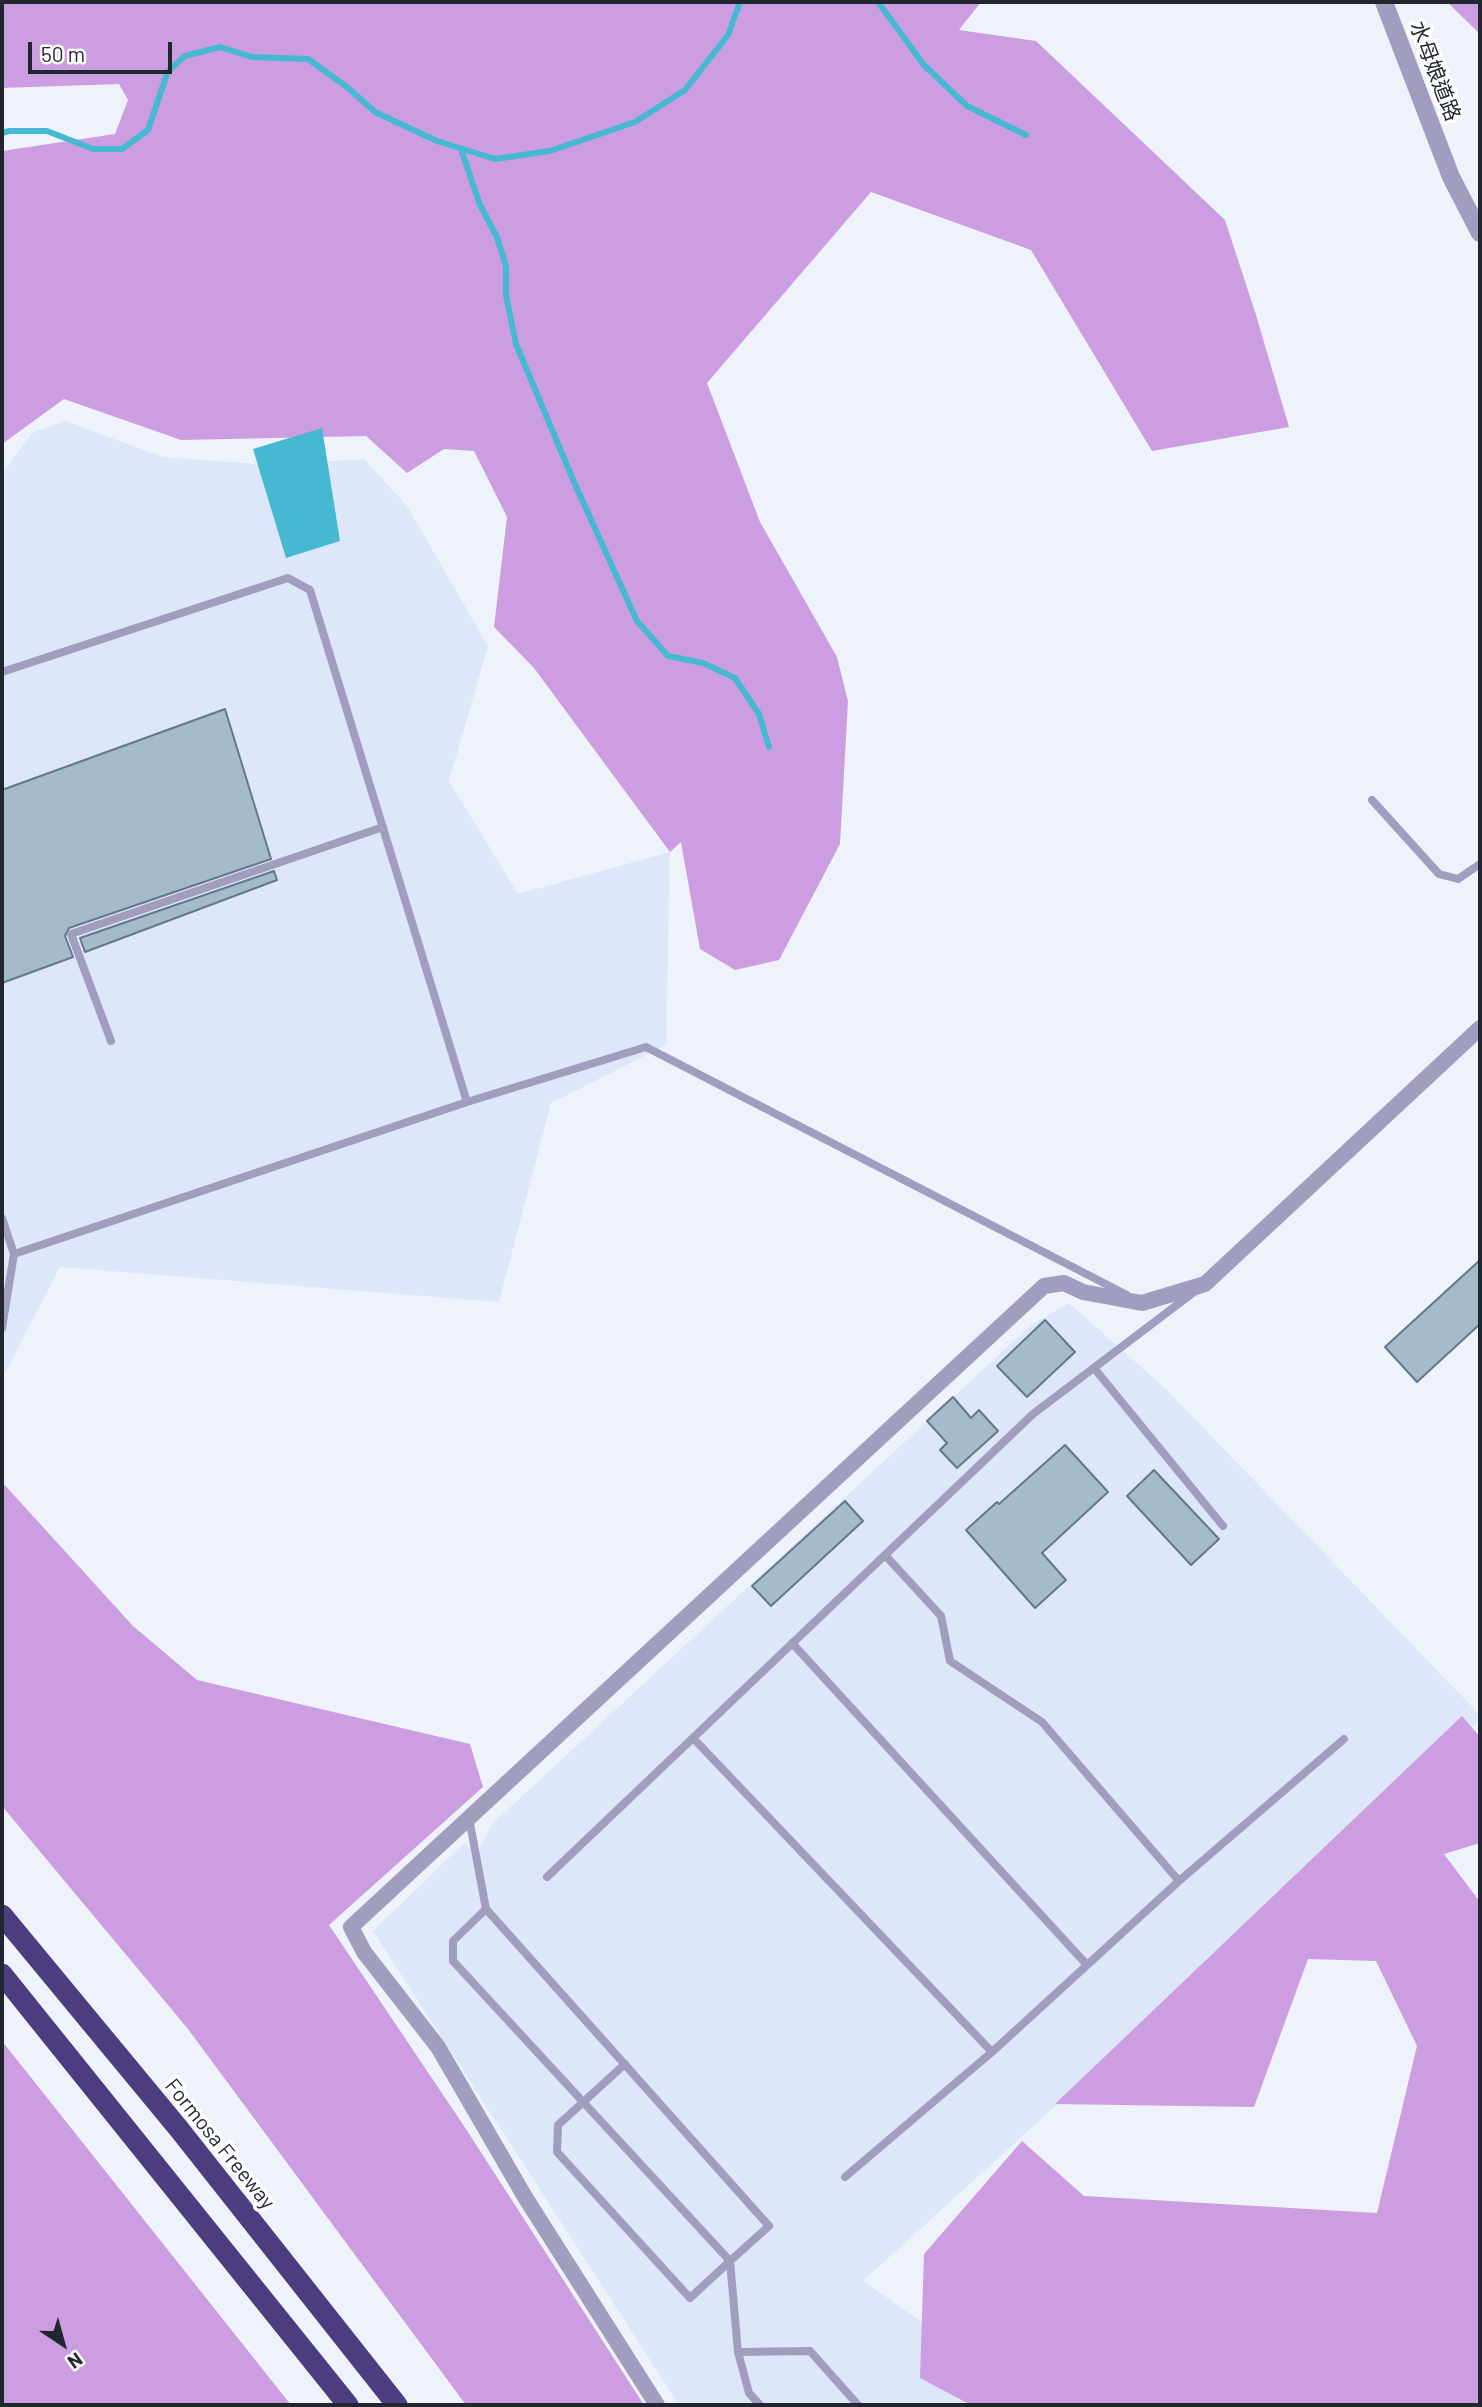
<!DOCTYPE html>
<meta charset="utf-8">
<style>
body{margin:0}
#map{position:relative;width:1482px;height:2407px;overflow:hidden;background:#edf2fb;font-family:Barlow,sans-serif}
canvas{display:block}
.frame{position:absolute;inset:0;border:4px solid #22262f;pointer-events:none}
.north{position:absolute;left:28px;top:2309px;width:70px;height:70px;-webkit-text-stroke:5px #fff;paint-order:stroke;rotate:144deg;font-size:19px;font-weight:700;line-height:28px;text-align:center;color:#22262f}
.north::after{content:'';display:block;margin:auto;width:24px;height:32px;background:#22262f;clip-path:polygon(50% 0,100% 100%,50% 72%,0 100%)}
.scale{position:absolute;left:28px;top:42px;width:144px;height:32px;box-sizing:border-box;border:4px solid #22262f;border-top:0;padding-left:9px;font-size:21px;line-height:24px;white-space:nowrap;color:#22262f;-webkit-text-stroke:5px #fff;paint-order:stroke}
</style>
<div id="map">
<canvas width="1482" height="2407"></canvas>
<div class="frame"></div>
<div class="north">N</div>
<div class="scale">50 m</div>
</div>
<script>
const ctx = document.querySelector('canvas').getContext('2d');
ctx.lineJoin = 'round';
function fillPath(path, color) {
  ctx.fillStyle = color;
  ctx.fill(path, 'evenodd');
}
function strokePath(path, color, width, dash) {
  ctx.strokeStyle = color;
  ctx.lineWidth = width;
  ctx.lineCap = dash ? 'butt' : 'round';
  ctx.setLineDash(dash || []);
  ctx.stroke(path);
}
function label(font, color, halo, rows, align = 'center') {
  ctx.font = font + ' Barlow,"Noto Sans TC",sans-serif';
  ctx.lineWidth = 7;
  ctx.setLineDash([]);
  ctx.textBaseline = 'middle';
  ctx.strokeStyle = halo;
  ctx.fillStyle = color;
  for (const [text, x, y, turn = 0] of rows) {
    ctx.save();
    ctx.translate(x, y);
    ctx.rotate((+turn || 0) * Math.PI / 180);
    ctx.textAlign = isNaN(turn) ? turn : align;
    if (halo) ctx.strokeText(text, 0, 0);
    ctx.fillText(text, 0, 0);
    ctx.restore();
  }
}
const built = new Path2D(`
 M65 421 163 457 270 465 364 459 407 506 488 646 449 781 518 894 670 852 666 1045 551 1103 499 1302 60 1267 6 1371 2 1372V474L32 433Z
 M1069 1303 1167 1390 1480 1715V1720L863 2281 1042 2405H679L373 1931 464 1843 477 1855 491 1825 1031 1325Z`);
const forest = new Path2D(`
 M2 2H981L959 30 1036 41 1225 220 1256 315 1289 427 1152 451 1031 250 871 192 707 383 760 522 837 657 848 701 840 844 779 960 735 970 700 949 681 842 670 852 534 668 494 627 507 517 474 451 444 449 407 473 366 436 181 440 64 399 2 444V151L115 134 128 100 119 84 2 88Z
 M1447 2H1480V34Z
 M2 1482 133 1626 197 1680 470 1744 483 1787 329 1925 464 2126 644 2405H466L188 2029 2 1806Z
 M1462 1716 1480 1737V1843L1444 1854 1480 1902V2405H971L920 2378 924 2254 1022 2141 1084 2196 1377 2213 1417 2046 1376 1961 1308 1959 1254 2107 1055 2104Z
 M2 2041 291 2405H2Z`);
const water = new Path2D(`
 M322 428 340 541 286 558 253 449Z`);
const stream = new Path2D(`
 M878 2 924 65 967 106 1026 135
 M2 133 9 131H47L93 149H122L148 130 168 71 185 56 220 47 252 57 308 59 347 87 375 112 437 141 495 159 550 151 635 122 685 90 728 35 740 2
 M461 149 480 205 497 237 506 266V295L516 344 574 482 637 621 668 656 703 663 735 678 759 714 769 747`);
const building = new Path2D(`
 M225 709 271 859 69 928 65 936 73 957 2 983V790Z
 M274 871 277 880 85 952 80 938Z
 M1480 1260V1324L1417 1382 1385 1347Z
 M1045 1320 1075 1352 1027 1397 997 1366Z
 M953 1397 971 1418 979 1410 998 1431 957 1468 940 1450 947 1443 927 1421Z
 M1065 1445 1108 1492 1042 1553 1066 1580 1035 1608 966 1530 997 1502 999 1504Z
 M1154 1470 1219 1539 1191 1565 1127 1496Z
 M845 1501 863 1521 771 1606 752 1586Z`);
const service = new Path2D(`
 M2 672 288 578 310 590 467 1102
 M1372 800 1439 874 1458 879 1480 864
 M111 1041 71 934 383 827
 M2 1218 14 1254
 M2 1328 14 1254 467 1102 646 1047 1127 1295
 M1094 1368 1223 1526
 M885 1555 941 1616 950 1661 1042 1722 1179 1881
 M792 1643 1087 1965
 M693 1738 992 2052 845 2177
 M469 1818 486 1909 769 2226 730 2261 453 1961V1941L486 1909
 M547 1877 1033 1414 1194 1292
 M992 2052 1179 1881 1344 1739
 M625 2064 558 2125 557 2152 690 2298 730 2261
 M730 2261 738 2352 749 2393 760 2405
 M738 2352 810 2351 858 2405`);
const minor = new Path2D(`
 M657 2405 525 2197 438 2047 364 1952 351 1927 1044 1286 1064 1283 1083 1292 1142 1303 1205 1284 1480 1028`);
const tertiary = new Path2D(`
 M1384 2 1451 177 1480 233`);
const motorway = new Path2D(`
 M2 1915 179 2129 397 2405
 M2 1974 348 2405`);
const streetNames = [
 ["水母娘道路",1435,71,69],
 ["Formosa Freeway",220,2144,51]
];
fillPath(built, '#dee7f9');
fillPath(forest, '#cd9de1');
fillPath(water, '#46b8d2');
strokePath(stream, '#46b8d2', 6);
fillPath(building, '#a4bbcc');
strokePath(building, '#637888', 2);
strokePath(service, '#a19dbf', 8);
strokePath(minor, '#a19dbf', 16);
strokePath(tertiary, '#a19dbf', 18);
strokePath(motorway, '#4b3d7f', 21);
label('21px', '#22262f', '#fff', streetNames);
</script>
